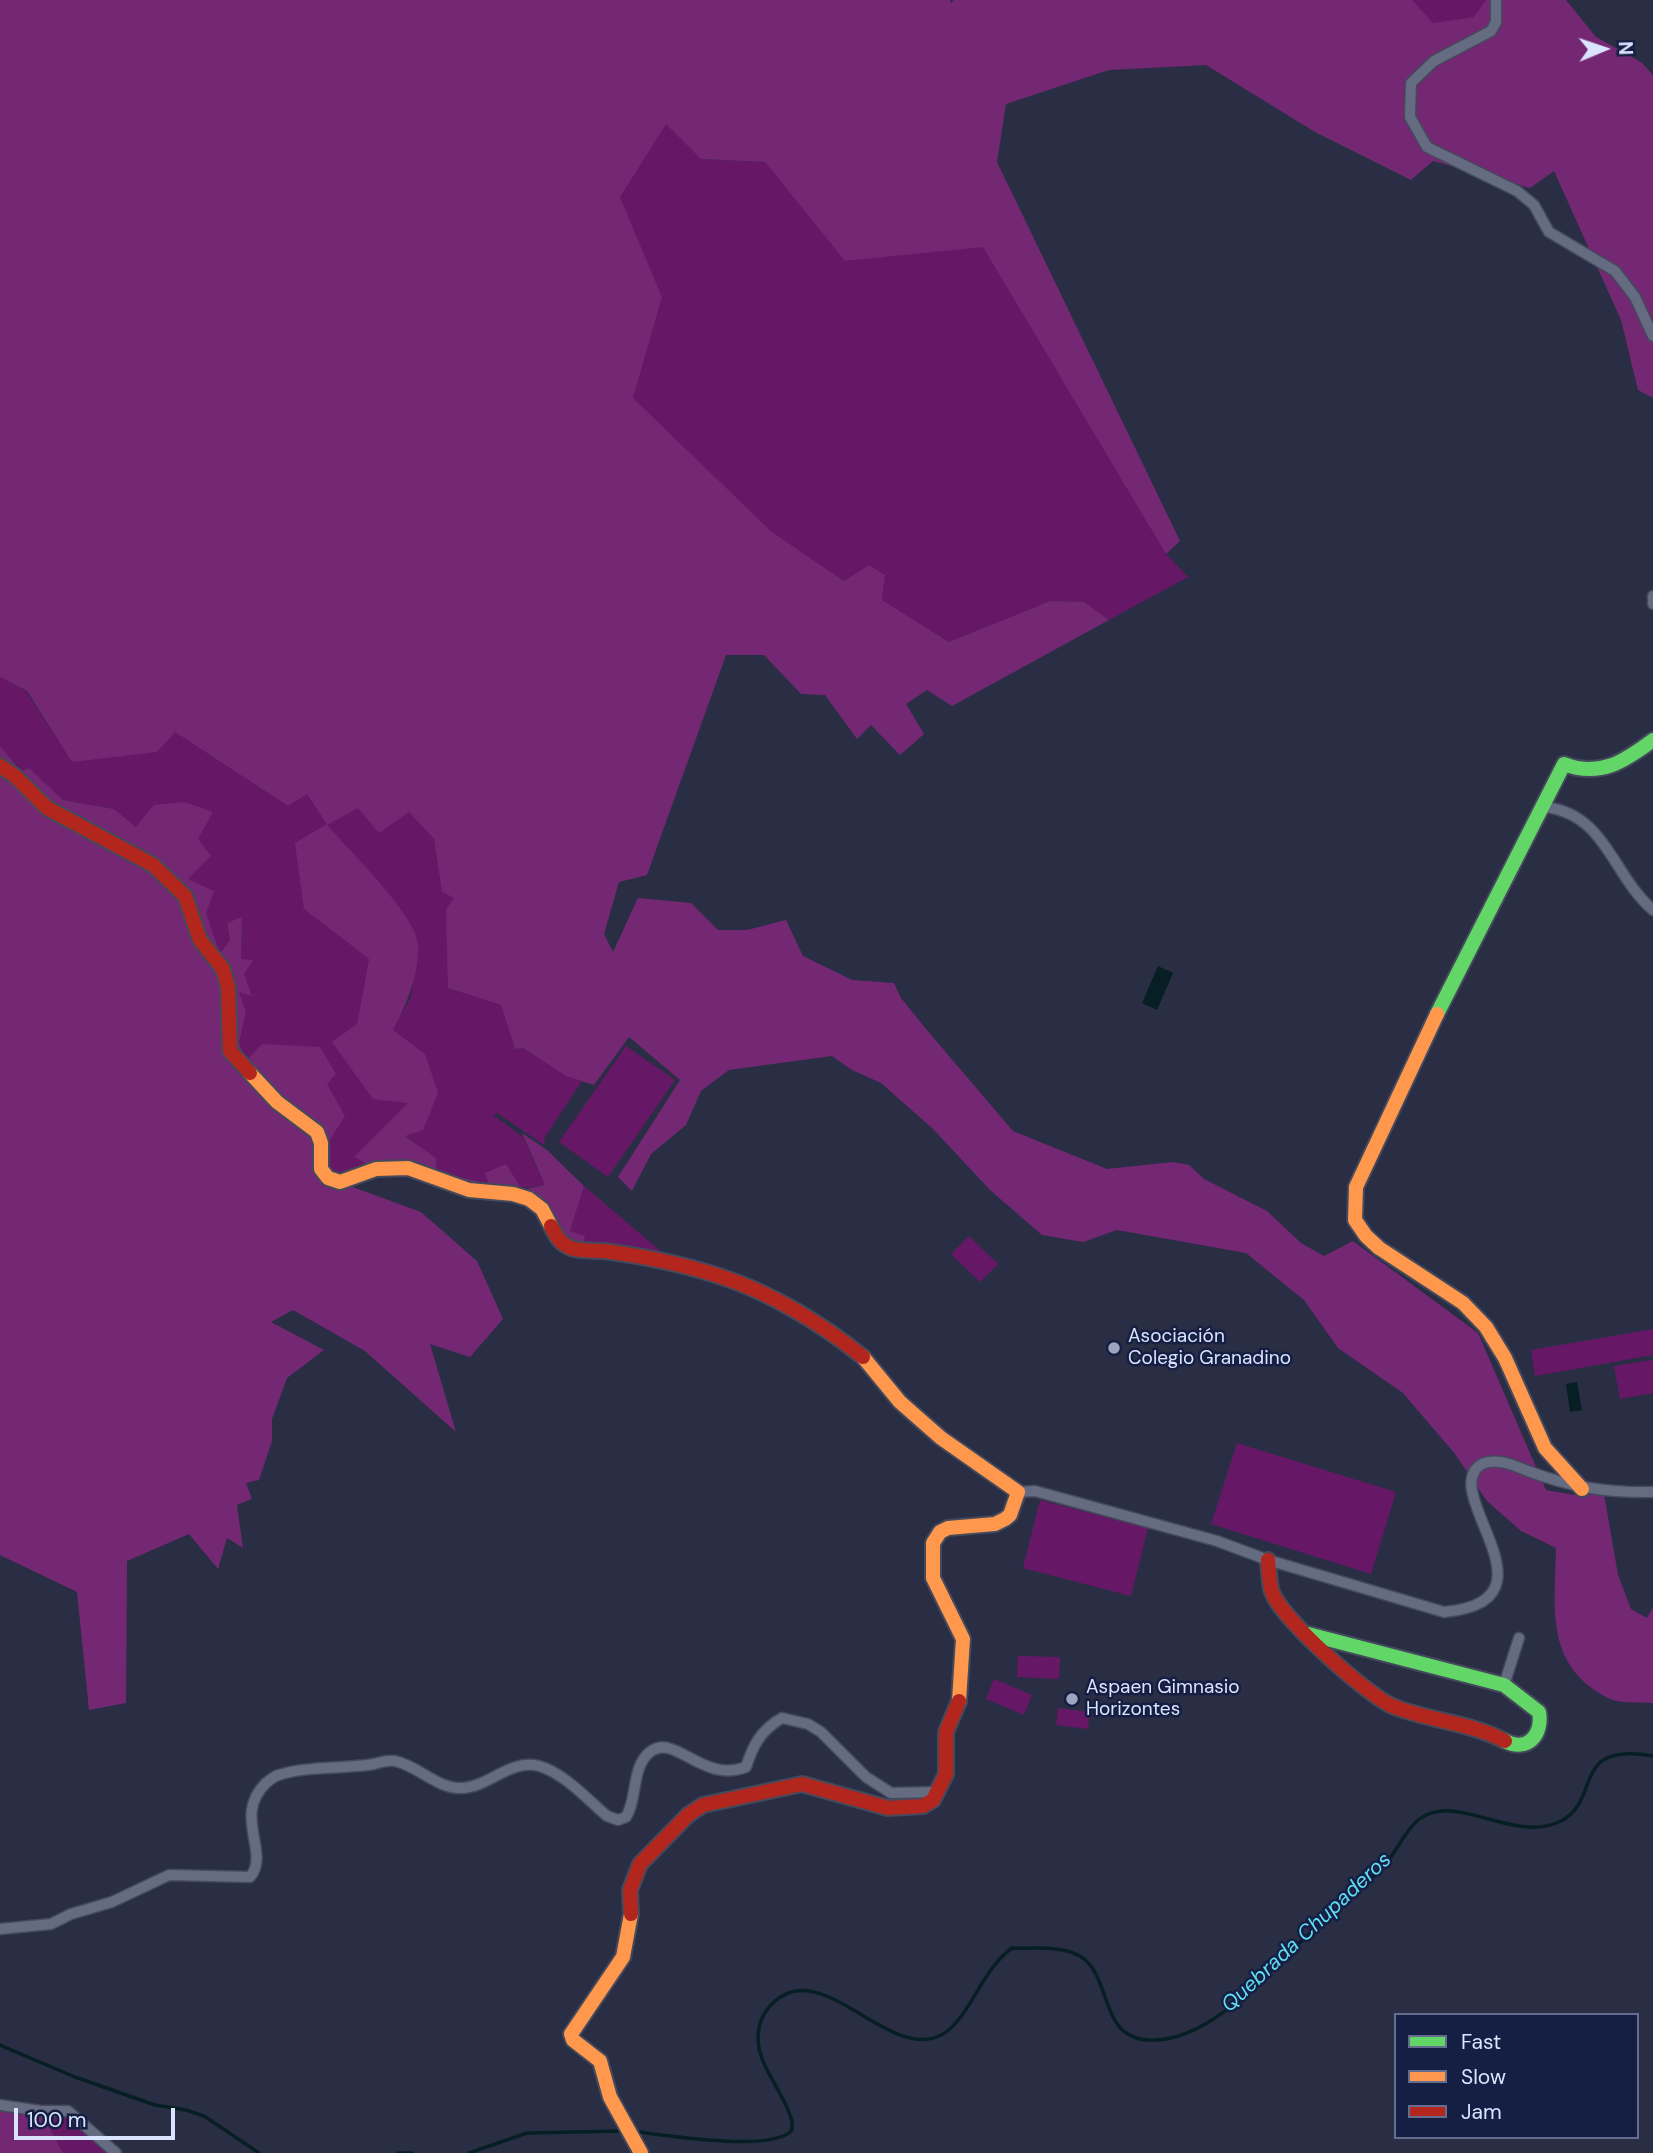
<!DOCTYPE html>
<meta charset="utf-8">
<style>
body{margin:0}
#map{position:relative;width:1653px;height:2153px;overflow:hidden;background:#292e44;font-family:"DM Sans",sans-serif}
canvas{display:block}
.legend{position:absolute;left:1394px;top:2013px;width:245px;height:126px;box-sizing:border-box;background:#151e43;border:2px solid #646d8e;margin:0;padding:9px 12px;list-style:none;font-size:21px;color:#dbe4fe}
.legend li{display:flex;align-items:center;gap:14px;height:35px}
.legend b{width:35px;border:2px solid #646d8e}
.north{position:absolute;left:1569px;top:14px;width:70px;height:70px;-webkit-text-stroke:5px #151e43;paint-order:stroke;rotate:88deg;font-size:19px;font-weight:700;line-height:28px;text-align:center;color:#dbe4fe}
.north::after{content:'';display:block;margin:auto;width:24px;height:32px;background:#dbe4fe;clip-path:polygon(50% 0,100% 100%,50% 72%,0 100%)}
.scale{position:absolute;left:14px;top:2108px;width:161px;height:32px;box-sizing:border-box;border:4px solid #dbe4fe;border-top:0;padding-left:9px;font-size:21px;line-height:24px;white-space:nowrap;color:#dbe4fe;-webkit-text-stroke:5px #151e43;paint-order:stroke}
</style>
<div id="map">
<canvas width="1653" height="2153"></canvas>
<ul class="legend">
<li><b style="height:9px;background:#63d668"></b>Fast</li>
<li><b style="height:9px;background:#ff974d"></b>Slow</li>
<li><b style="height:9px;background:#b3261e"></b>Jam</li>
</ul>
<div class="north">N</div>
<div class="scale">100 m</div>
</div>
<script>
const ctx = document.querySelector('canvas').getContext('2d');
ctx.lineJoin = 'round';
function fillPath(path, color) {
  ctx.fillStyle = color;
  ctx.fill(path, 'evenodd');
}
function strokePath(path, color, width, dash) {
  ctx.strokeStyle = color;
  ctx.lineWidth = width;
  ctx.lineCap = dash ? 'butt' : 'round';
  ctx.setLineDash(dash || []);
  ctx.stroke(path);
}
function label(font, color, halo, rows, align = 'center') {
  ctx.font = font + ' "DM Sans",sans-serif';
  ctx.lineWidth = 5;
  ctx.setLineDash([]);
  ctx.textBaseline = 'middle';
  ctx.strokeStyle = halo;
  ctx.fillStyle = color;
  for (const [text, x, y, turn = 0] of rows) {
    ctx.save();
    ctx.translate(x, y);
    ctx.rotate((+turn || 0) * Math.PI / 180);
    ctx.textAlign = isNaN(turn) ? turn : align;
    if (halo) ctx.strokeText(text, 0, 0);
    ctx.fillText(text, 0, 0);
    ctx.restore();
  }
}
const green = new Path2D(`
 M1412 0H1486L1475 17 1433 23Z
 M666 123 701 159 765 162 845 261 983 246 1166 554 1188 577 1109 620 1084 602 1050 601 949 642 882 600 885 575 869 565 844 581 772 532 633 398 662 297 620 197Z
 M0 677 26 691 72 762 175 732 288 806 307 793 359 807 409 812 434 839 442 892 454 898 448 988 501 1005 515 1049 523 1048 566 1076 582 1081 545 1137 544 1145 497 1113 493 1115 523 1137 545 1185C509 1193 472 1182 437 1171L436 1158 404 1135 425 1054 392 1030 411 997 418 942 304 909 369 959 357 1024 333 1042 408 1103 355 1157 376 1169 340 1182 246 1061 239 1043 246 1012 238 991 251 995 244 974 252 960H241L242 918 227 923 230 940 220 955 206 913 187 879 136 827 114 809 63 800 29 768 22 771 0 746Z
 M626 1046 675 1080 608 1177 559 1142Z
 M584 1186 677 1265 581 1250 570 1231Z
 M969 1236 998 1264 980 1282 951 1254Z
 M1653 1329V1355L1535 1376 1531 1350Z
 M1653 1360V1393L1620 1399 1614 1366Z
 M1237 1443 1396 1492 1371 1574 1211 1524Z
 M1040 1500 1148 1528 1131 1596 1023 1568Z
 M1018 1656 1060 1657 1059 1679 1017 1677Z
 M994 1679 1032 1695 1024 1715 986 1699Z
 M1058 1708 1090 1712 1088 1729 1056 1725Z
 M62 2110 116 2153H63L41 2111Z`);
const forest = new Path2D(`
 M0 0H950L951 3 954 0H1412L1433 23 1474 17 1486 0H1566L1596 37 1641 62 1653 75V398L1638 390 1621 320 1554 171 1530 188 1433 161 1411 180 1315 132 1206 65 1109 70 1006 104 997 162 1180 541 1166 554 983 247 845 261 765 162 701 159 666 124 620 197 662 297 633 398 772 532 844 581 869 565 885 575 882 600 949 642 1050 601 1084 602 1109 620 952 706 927 690 906 704 924 734 900 755 871 725 857 739 825 695 801 694 764 655H726L647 875 619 882 604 934 613 952 638 898 691 903 718 930H747L786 920 803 956 852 980 894 983 901 998 926 1029 1013 1131 1107 1169 1173 1162 1189 1165 1204 1179 1267 1211 1301 1243 1324 1256 1353 1241 1478 1333 1546 1490 1574 1495 1604 1494 1618 1575 1631 1609 1647 1618 1653 1607V1703C1641 1702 1621 1704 1610 1699 1544 1666 1555 1610 1556 1548L1521 1531 1487 1501 1455 1454 1403 1393 1338 1348 1304 1300 1246 1253 1117 1230 1083 1242 1042 1235 990 1190 933 1129 881 1083 852 1070 832 1056 729 1070 701 1091 686 1125 651 1154 632 1191 618 1177 680 1080 629 1037 594 1085 566 1076 523 1048 515 1049 501 1005 448 988 446 910 454 898 442 892 434 839 409 812 379 833 358 808 327 825C348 849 416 915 418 944 419 975 407 1004 393 1030L425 1054 438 1093 423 1130 405 1136 436 1158 437 1172 489 1184 485 1173 506 1164 522 1190 545 1185 522 1133 547 1150 584 1186 570 1231 585 1236 581 1250 569 1248 542 1209 444 1179 376 1169 354 1157 408 1103 373 1099 332 1042 357 1024 369 959 304 909 295 843 327 824 307 794 288 806 175 732 157 752 72 762 27 691 0 677Z
 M0 746 21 771 29 768 63 800 114 809 136 827 154 805 184 802 213 812 198 839 211 856 188 879 214 891 206 913 220 954 230 940 227 923 242 917 241 959 253 960 244 974 252 996 239 992 246 1012 239 1043 246 1061 262 1044 320 1047 336 1074 327 1084 345 1116 329 1141 322 1143 328 1178 421 1212 477 1261 503 1319 470 1357 430 1344 456 1432 365 1351 293 1310 271 1322 324 1350 287 1378 272 1419V1441L259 1480 246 1483 252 1499 237 1505 243 1548 227 1538 218 1569 189 1534 127 1561 126 1703 89 1710 77 1592 0 1555Z
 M0 2105 41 2111 63 2153H0Z`);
const water = new Path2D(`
 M1158 966 1173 973 1157 1010 1142 1003Z
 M1577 1382 1582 1410 1570 1412 1566 1384Z`);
const stream = new Path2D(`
 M0 2045 75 2077 155 2105 186 2110 204 2116 259 2153
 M632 2131C664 2135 774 2153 792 2130V2121C785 2095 764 2073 759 2048 756 2031 759 2017 772 2004 822 1953 889 2065 943 2034 969 2019 982 1969 1012 1948 1033 1949 1061 1945 1080 1956 1117 1979 1094 2054 1171 2038 1222 2027 1271 1969 1309 1934 1333 1912 1360 1891 1383 1867 1396 1853 1404 1832 1418 1820 1456 1790 1514 1845 1561 1821 1602 1800 1570 1741 1653 1756
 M398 2153H412
 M469 2153 527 2133 624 2131`);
const street = new Path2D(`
 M1496 0V22L1491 31 1434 61 1411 83 1410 117 1427 147 1517 191 1534 205 1549 232 1615 271 1635 297 1653 336
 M1653 596V604
 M1545 807C1606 814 1612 875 1653 910
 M1018 1492 1035 1491 1217 1541 1268 1560 1444 1612C1566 1601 1435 1491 1482 1464 1496 1457 1515 1466 1528 1471 1570 1487 1608 1493 1653 1492
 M1504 1685 1519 1638
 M0 1929 51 1924 71 1914 112 1902 169 1875 250 1877C271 1853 232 1816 266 1783 270 1780 274 1776 279 1775 304 1766 345 1769 374 1764 381 1762 388 1760 395 1761 419 1766 438 1790 463 1788 490 1786 510 1759 539 1766 564 1773 588 1800 607 1816L618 1820 626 1817C638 1798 631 1767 650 1752 675 1732 702 1784 746 1767 753 1745 761 1730 782 1718L808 1724 821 1732 866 1777 891 1793 939 1792
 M0 2105 41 2111H68L116 2153`);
const fast = new Path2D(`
 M1437 1014 1564 764C1600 778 1625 761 1653 740
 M1308 1634 1504 1685 1539 1712C1543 1734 1528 1753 1505 1741`);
const slow = new Path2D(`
 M1437 1014 1356 1187 1355 1220 1366 1236 1379 1248 1463 1303 1486 1327 1505 1358 1545 1448 1582 1489
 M250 1073 277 1102 317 1132 321 1143V1169L328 1178 340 1182 376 1169 408 1168 469 1190 513 1194 529 1199 542 1209 551 1226
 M863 1357 900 1402 941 1438 1018 1492 1010 1515 1005 1519 995 1524 948 1528 940 1532 933 1543V1578L963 1639 959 1701
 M631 1914 623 1957 571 2034 573 2040 600 2061 610 2097 641 2153`);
const jam = new Path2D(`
 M0 766 15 776 47 808 153 865 185 896 200 940 223 969 228 987 230 1051 250 1073
 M551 1226C555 1234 559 1242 567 1246 576 1252 593 1250 604 1251 642 1256 682 1264 719 1276 770 1292 822 1324 863 1357
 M1268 1560C1269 1570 1269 1583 1272 1592 1281 1618 1366 1694 1392 1706 1429 1721 1469 1722 1505 1741
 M631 1914 630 1890 640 1864 688 1815 703 1805 802 1784 888 1808 923 1806 933 1800 946 1774V1732L959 1701`);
const markers = [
 [1114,1348,7,"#9da4bd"],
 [1072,1699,7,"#9da4bd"]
];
const poiNames = [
 ["Asociación",1128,1337],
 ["Colegio Granadino",1128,1359],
 ["Aspaen Gimnasio",1086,1688],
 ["Horizontes",1086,1710]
];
const waterNames = [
 ["Quebrada Chupaderos",1307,1933,-43]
];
fillPath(green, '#661866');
fillPath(forest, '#742874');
fillPath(water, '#071f24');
strokePath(stream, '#071f24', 3.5);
strokePath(street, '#44495b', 13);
strokePath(fast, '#44495b', 18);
strokePath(slow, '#44495b', 18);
strokePath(jam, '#44495b', 18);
strokePath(street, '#656b80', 10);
strokePath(fast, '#63d668', 14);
strokePath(slow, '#ff974d', 14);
strokePath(jam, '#b3261e', 14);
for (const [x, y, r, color] of markers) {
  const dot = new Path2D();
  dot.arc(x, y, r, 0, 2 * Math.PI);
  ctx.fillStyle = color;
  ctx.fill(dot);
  strokePath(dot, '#151e43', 2.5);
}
label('19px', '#dbe4fe', '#151e43', poiNames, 'left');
label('italic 21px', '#60ddf1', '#151e43', waterNames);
</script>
